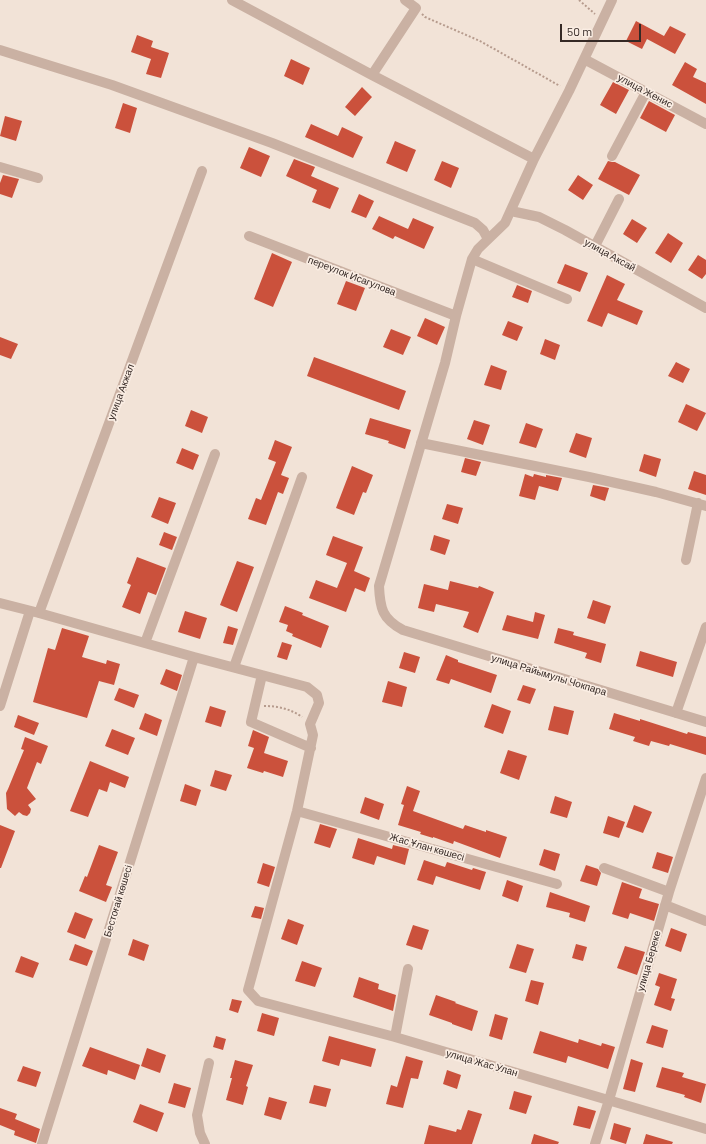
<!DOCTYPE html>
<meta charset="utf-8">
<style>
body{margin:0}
#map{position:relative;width:706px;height:1144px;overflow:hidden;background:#f2e3d7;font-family:Barlow,sans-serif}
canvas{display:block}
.scale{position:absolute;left:560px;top:24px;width:81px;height:18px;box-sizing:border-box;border:2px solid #352925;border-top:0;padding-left:5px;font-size:12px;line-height:14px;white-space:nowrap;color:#352925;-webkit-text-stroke:3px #faede3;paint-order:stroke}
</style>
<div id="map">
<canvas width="706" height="1144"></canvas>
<div class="scale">50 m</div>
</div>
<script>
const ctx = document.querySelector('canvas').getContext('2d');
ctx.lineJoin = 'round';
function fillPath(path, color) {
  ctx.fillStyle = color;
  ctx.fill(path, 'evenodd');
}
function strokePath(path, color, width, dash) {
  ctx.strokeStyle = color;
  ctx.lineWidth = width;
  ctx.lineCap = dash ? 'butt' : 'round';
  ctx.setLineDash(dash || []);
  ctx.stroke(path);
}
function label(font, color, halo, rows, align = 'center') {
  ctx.font = font + ' Barlow,sans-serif';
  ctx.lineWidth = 3.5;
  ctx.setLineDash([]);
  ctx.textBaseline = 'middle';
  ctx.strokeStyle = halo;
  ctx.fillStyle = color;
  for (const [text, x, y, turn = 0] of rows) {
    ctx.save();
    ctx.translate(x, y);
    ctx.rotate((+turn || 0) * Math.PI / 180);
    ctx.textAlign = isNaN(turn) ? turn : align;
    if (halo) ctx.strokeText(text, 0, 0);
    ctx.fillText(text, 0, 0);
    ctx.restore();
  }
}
const building = new Path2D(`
 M636 21 664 36 670 26 686 34 675 54 647 39 642 49 626 41Z
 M137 35 153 41 151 47 169 53 161 78 146 74 151 59 131 52Z
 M291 59 310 68 303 85 284 76Z
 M685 62 697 69 693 77 706 83V104L672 85Z
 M613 82 629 90 616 114 600 105Z
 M362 87 372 97 355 116 345 107Z
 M649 101 675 115 666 132 640 118Z
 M123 103 137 108 130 133 115 128Z
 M5 116 22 121 16 141 0 136Z
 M311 124 338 136 342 127 363 137 353 158 305 137Z
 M395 141 416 150 407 172 386 163Z
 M249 147 270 156 261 177 240 168Z
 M294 159 315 167 311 176 339 188 330 209 312 202 317 190 286 176Z
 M442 161 459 168 451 188 434 180Z
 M608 161 612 162H615L640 175 629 195 598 179Z
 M3 175 19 179 12 198 0 194V183Z
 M578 175 593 185 583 200 568 190Z
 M359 194 374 201 366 218 351 212Z
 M379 216 408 229 413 218 434 227 424 249 395 236 393 239 372 229Z
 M632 219 647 228 637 243 623 234Z
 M668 233 683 243 671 263 655 253Z
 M272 253 292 262 273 307 254 299Z
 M698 255 706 260V274L702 279 688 270Z
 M565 264 588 273 580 292 557 283Z
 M607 275 625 284 617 300 643 311 637 325 608 313 602 327 587 321Z
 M346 281 365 288 356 311 337 304Z
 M517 285 532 291 528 303 512 297Z
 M425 318 445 327 437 345 417 336Z
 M508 321 523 327 517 341 502 335Z
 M391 329 411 337 403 355 383 347Z
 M0 337 18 344 11 359 0 355Z
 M545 339 560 345 555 360 540 354Z
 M314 357 406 391 399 410 307 376Z
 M676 362 690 369 683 383 668 376Z
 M491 365 507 371 501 390 484 385Z
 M686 404 706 413 697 431 678 422Z
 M191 410 208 417 202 433 185 426Z
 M370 418 411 430 405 449 388 443 389 441 365 434Z
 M474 420 490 425 483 445 467 439Z
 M526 423 543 429 536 448 519 443Z
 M576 433 592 438 586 458 569 452Z
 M275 440 292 447 281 475 289 478 283 494 278 492 266 525 248 519 256 498 261 500 276 462 268 459Z
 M182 448 199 455 193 470 176 463Z
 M644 454 661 459 656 477 639 471Z
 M465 458 481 462 476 476 461 472Z
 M352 466 373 475 366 493 363 492 354 515 336 508Z
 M694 471 706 475V495L688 489Z
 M525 474 533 477 534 474 546 477V475L562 478 558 491 539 486 535 500 519 496Z
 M593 485 609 488 605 501 590 496Z
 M159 497 176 503 168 524 151 517Z
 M447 504 463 508 458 524 442 519Z
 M164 532 177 537 172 550 159 545Z
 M434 535 450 540 445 555 430 550Z
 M333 536 363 547 354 571 370 578 365 592 355 588 346 612 309 598 316 580 337 588 347 563 326 555Z
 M137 557 166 568 156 595 148 592 140 614 122 607 131 585 127 583Z
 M237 561 254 567 237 612 220 605Z
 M450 581 478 588 479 586 494 592 478 633 463 627 469 612 436 604 434 612 418 608 424 584 448 590Z
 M593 600 611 606 605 624 587 618Z
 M285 606 303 613 302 615 329 626 321 648 292 636 293 634 286 631 288 625 279 622Z
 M185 611 207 618 200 639 178 632Z
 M535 612 545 615 538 639 502 630 507 615 533 622Z
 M228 626 238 629 233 645 223 643Z
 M62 628 89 636 82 657 106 664 107 660 120 664 114 685 99 681 87 718 33 702 48 648 55 650Z
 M558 628 574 632 573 635 606 644 601 663 585 658 587 653 554 643Z
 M282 642 292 645 287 660 277 657Z
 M640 651 677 662 673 677 636 666Z
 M404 652 420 657 415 673 399 668Z
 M446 655 458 660V662L497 675 491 693 451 679 449 684 436 680Z
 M166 669 182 675 177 691 160 684Z
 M388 681 407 687 402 707 382 702Z
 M523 685 536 689 530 704 517 700Z
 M119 688 139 695 134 708 114 700Z
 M492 704 511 711 503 734 484 727Z
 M210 706 226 711 221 727 205 722Z
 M554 706 574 711 568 735 548 730Z
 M145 713 162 720 157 736 139 729Z
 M614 713 640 721V719L687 734 688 732 706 737V755L670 744 669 746 651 741 649 746 633 741 635 737 609 729Z
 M18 715 39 723 34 735 14 727Z
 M112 729 135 738 128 755 105 746Z
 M253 730 269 737 264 753 288 761 283 777 264 771 263 773 247 768 254 748 248 746Z
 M25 737 48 746 41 764 37 762 27 788 36 799 28 805 31 809 30 813 27 816 23 815 19 812 15 816 7 809 6 793 8 789 24 750 21 749Z
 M508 750 527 756 519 780 500 773Z
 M90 761 129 777 125 788 110 782 107 792 99 789 88 817 70 811Z
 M215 770 232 775 226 791 210 786Z
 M185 784 201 790 196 806 180 801Z
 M407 786 420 791 413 811 463 829 465 825 486 832V830L507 837 500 858 454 841 453 844 433 837V838L420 834 421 832 398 825 404 805 401 804Z
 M555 796 572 802 567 818 550 813Z
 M365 797 384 804 379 820 360 813Z
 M634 805 652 812 643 833 626 827Z
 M608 816 625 822 619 838 603 833Z
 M320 824 337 829 330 848 314 843Z
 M0 825 15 831 1 868H0Z
 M358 838 392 849 393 845 409 849 405 865 377 856 374 865 352 858Z
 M99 845 118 852 106 885 112 887 106 902 79 891 85 876 87 877Z
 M544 849 560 854 555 871 539 865Z
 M657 852 673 857 668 873 652 868Z
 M424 860 445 867 447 862 472 870 473 868 486 872 480 890 436 876 433 885 417 880Z
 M263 863 275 867 269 887 257 883Z
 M586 865 598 869 601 873 597 886 580 881Z
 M507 880 523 886 518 902 502 896Z
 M622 882 642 889 639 898 659 904 654 921 630 913 628 919 612 914Z
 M550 892 590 906 585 922 569 917 570 913 546 907Z
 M255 906 264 908 261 919 251 917Z
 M75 912 93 919 85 939 67 932Z
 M288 919 304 925 297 945 281 939Z
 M413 925 429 930 422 950 406 945Z
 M671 928 687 934 681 952 665 946Z
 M133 939 149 945 144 961 128 955Z
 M75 944 93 951 87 966 69 960Z
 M517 944 534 949 526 973 509 968Z
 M576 944 587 947 583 961 572 958Z
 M625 946 645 952 637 975 617 968Z
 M21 956 39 963 33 978 15 972Z
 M302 961 322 968 315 987 295 981Z
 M659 973 677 979 671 998 675 999 671 1011 654 1005 660 987 655 985Z
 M359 977 379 984 378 989 396 995 393 1011 353 997Z
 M531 980 544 983 538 1005 525 1001Z
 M436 995 456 1002 455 1003 478 1011 472 1031 452 1024V1023L429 1015Z
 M232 999 242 1001 238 1013 229 1010Z
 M262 1013 279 1018 274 1036 257 1031Z
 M495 1014 508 1018 502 1040 489 1036Z
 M652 1025 668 1030 663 1048 646 1043Z
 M540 1031 578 1043 579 1039 601 1046 602 1043 615 1047 608 1069 568 1056 566 1063 533 1053Z
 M216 1036 226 1039 223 1050 213 1047Z
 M329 1036 376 1049 371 1067 341 1059 339 1066 322 1061Z
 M90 1047 140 1065 135 1080 108 1070 107 1075 82 1066Z
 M147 1048 166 1055 160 1073 141 1066Z
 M406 1056 423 1061 418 1079 411 1078 403 1108 386 1104 391 1085 397 1087Z
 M631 1059 643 1063 635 1092 623 1089Z
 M235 1060 253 1065 246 1086 248 1087 243 1105 226 1100 232 1078H230Z
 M23 1066 41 1072 36 1087 17 1081Z
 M662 1067 684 1073 682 1077 706 1084 701 1103 684 1097 685 1095 656 1087Z
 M447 1070 461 1075 457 1089 443 1084Z
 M174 1083 191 1088 185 1108 168 1103Z
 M314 1085 331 1089 326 1107 309 1103Z
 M514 1091 532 1096 526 1114 509 1109Z
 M269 1097 287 1102 281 1120 264 1115Z
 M140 1104 164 1113 157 1132 133 1122Z
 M578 1106 596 1111 590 1129 573 1125Z
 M0 1108 17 1114 15 1119 40 1129 36 1143 14 1135 15 1131 0 1125Z
 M468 1110 482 1114 472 1144H424L429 1125 456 1132 457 1129 461 1130Z
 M614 1123 631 1128 626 1144 610 1139Z
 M534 1134 559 1142 558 1144H531Z
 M646 1134 673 1142 672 1144H643Z`);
const path = new Path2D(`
 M579 0 595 14
 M422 14 425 17 480 41 560 86
 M264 706C278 706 291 709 302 717`);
const minor = new Path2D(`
 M232 0 372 75 534 159
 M612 0 569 91 534 159 505 223 478 249 472 259 456 316 445 363 379 586C380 608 382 619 403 630L706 722
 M0 50 112 85 272 143 475 223 483 230 488 239
 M584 59 706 124
 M372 75 416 8 405 0
 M612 156 646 92
 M0 167 38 178
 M511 211 539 217 565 230 706 308
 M249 236 456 316
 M595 246 619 199
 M472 259 567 299
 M421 443 589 477 656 492 706 506
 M686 560 698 503
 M0 603 39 613 194 657 307 687 317 695 319 703 310 724 313 735 297 811 248 990 258 1001 395 1037 706 1129
 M39 613 202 171
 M145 643 215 454
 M234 667 302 477
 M262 675 251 722 311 748
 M0 706 30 611
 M676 713 706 627
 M297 811 557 884
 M604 868 669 892
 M665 905 706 921
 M395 1037 408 969
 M42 1144 194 657
 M205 1144 200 1133 197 1115 209 1063
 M595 1144 609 1100 669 892 706 778`);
const streetNames = [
 ["улица Женис",645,91,28],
 ["улица Аксай",610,255,29],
 ["переулок Исагулова",352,276,21],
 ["улица Акжал",121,392,-70],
 ["улица Райымулы Чокпара",549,675,17],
 ["Жас Ұлан көшесі",427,847,16],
 ["Бестоғай көшесі",118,901,-73],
 ["улица Береке",649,961,-74],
 ["улица Жас Улан",482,1063,16]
];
fillPath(building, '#cb513c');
strokePath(path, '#b69b8d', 2, [2, 2]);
strokePath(minor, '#cab1a3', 10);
label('10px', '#352925', '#faede3', streetNames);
</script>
